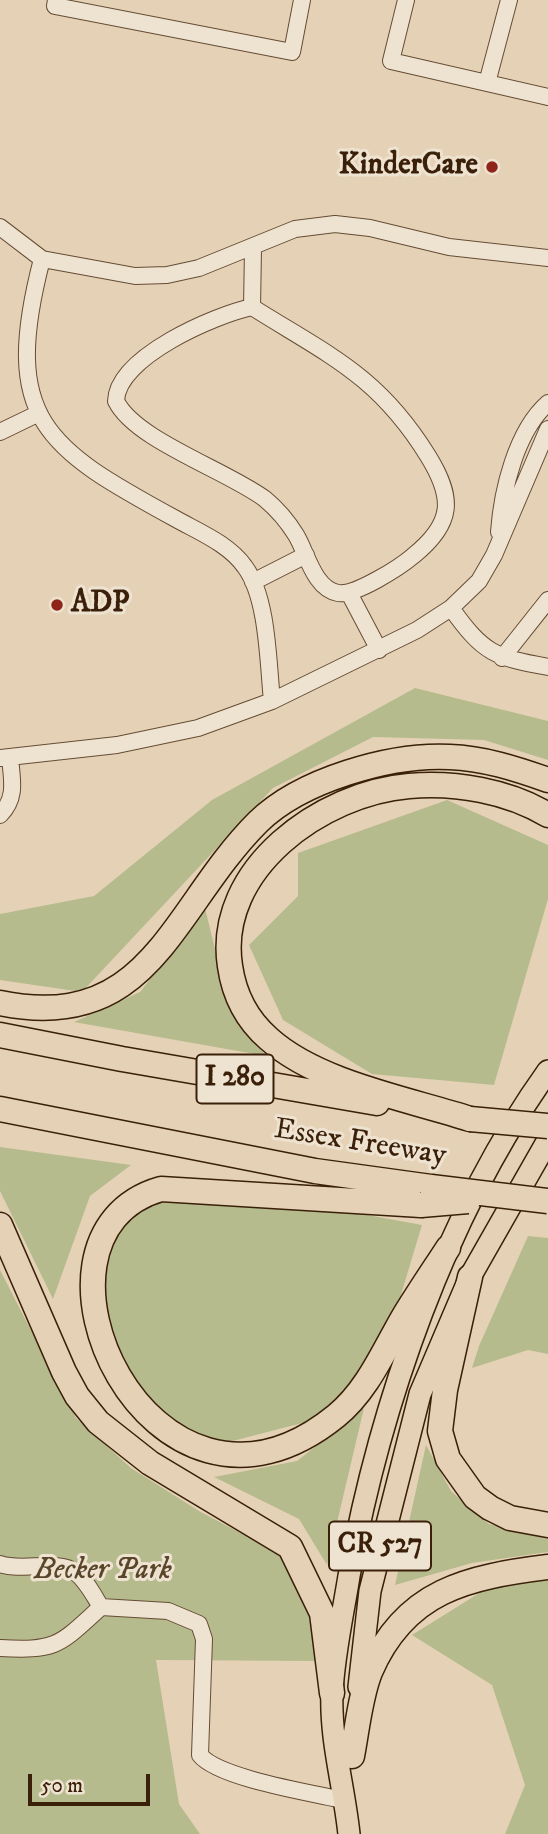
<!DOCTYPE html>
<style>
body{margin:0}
#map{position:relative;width:548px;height:1834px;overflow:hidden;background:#e5d2b6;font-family:"IM FELL DW Pica",serif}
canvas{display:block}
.scale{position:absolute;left:28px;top:1774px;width:122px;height:32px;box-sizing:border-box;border:4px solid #3a1f09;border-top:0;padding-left:9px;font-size:21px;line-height:24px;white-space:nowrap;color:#3a1f09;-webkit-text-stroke:5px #eee2d0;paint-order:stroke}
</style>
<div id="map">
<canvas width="548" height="1834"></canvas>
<div class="scale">50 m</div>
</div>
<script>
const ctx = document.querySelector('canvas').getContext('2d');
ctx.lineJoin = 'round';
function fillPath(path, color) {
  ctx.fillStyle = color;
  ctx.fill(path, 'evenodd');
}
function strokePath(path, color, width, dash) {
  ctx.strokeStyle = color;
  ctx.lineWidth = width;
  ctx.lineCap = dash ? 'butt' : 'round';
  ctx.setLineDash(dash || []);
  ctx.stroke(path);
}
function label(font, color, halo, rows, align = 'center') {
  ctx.font = font + ' "IM FELL DW Pica",serif';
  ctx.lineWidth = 6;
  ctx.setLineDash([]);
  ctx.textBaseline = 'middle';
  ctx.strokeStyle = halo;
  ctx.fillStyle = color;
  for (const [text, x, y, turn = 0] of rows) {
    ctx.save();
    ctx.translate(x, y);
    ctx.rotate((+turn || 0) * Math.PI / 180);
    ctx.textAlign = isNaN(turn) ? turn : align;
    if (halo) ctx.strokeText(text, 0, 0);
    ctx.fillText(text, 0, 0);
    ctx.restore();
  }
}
const green = new Path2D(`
 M415 688 548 721V760L484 740 373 737 273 788 82 992 0 980V914L94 896 212 800Z
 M447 800 548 845V899L494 1085 372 1074 283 1020 249 945 298 896V853Z
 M205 908 230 1011 266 1056 74 1022 140 992Z
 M0 1147 131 1165 90 1196 53 1299 0 1191Z
 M163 1202 324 1207 422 1225 397 1308 346 1392 318 1419 221 1444 141 1405 88 1319 109 1226Z
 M528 1236 548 1238V1354L528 1350 472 1368 479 1346Z
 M0 1270 76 1418 131 1468 199 1511 286 1557 305 1591 316 1661 156 1660 179 1804 200 1834H0Z
 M364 1408 327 1565 299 1519 214 1477 297 1461Z
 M426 1445 451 1491 489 1524 548 1539V1552L472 1563 395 1585Z
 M548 1580V1834H505L525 1785 492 1685 412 1635 489 1587Z`);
const minor = new Path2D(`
 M56 0 55 6 292 52 302 0
 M406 0 391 61 548 97
 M487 83 509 0
 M0 227 42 259 135 276 167 275 199 268 295 229 335 224 370 228 449 247 548 258
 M42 259C0 420 46 448 176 519 199 532 229 544 245 567 268 598 268 663 272 701
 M252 307C328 355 378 375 428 456 454 498 454 523 413 556 400 567 355 596 338 593 314 589 307 553 296 535 288 522 277 509 265 499 226 470 135 440 116 401 117 357 215 315 252 307Z
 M252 307 253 249
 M0 432 33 416
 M499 532C502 491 516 431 548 403
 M253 582 306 555
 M349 593 379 650
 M451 608C484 654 494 657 548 667
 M502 658 548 600
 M0 758 117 745 198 728 272 701 417 630 451 608 479 581 494 555 548 429
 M0 815C17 798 12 780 10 758
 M0 1564C21 1572 59 1559 75 1572 86 1580 94 1596 101 1607L168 1611 199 1624 204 1639 200 1755C218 1778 312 1793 343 1800
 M0 1648C58 1651 59 1645 101 1607`);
const major = new Path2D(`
 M359 1687 370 1591 420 1394 470 1277 548 1140
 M349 1834C344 1786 330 1740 332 1692 334 1653 343 1614 349 1576 380 1405 446 1213 548 1071`);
const highway = new Path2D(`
 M0 1003C151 1034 171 909 258 822 301 780 390 754 450 757 483 758 517 769 548 780
 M0 1035 122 1059 377 1103
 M0 1109 315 1171 431 1187
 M470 1119C408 1099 318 1083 269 1039 247 1020 234 994 230 966 215 869 322 793 409 786 456 782 508 791 548 815
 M421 1205 161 1189C0 1235 151 1566 336 1416 368 1390 384 1350 404 1316 418 1293 433 1271 448 1248
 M0 1225 64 1372 77 1396 98 1422 150 1463 290 1547 322 1613 332 1693
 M470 1277 445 1390 440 1431 448 1459 475 1497 490 1508 510 1518 548 1525
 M352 1756C357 1730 360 1697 370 1672 405 1590 468 1577 548 1567`);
const highwayBridge = new Path2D(`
 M470 1119 548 1126
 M431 1187 548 1201
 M421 1205 468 1201`);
const markers = [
 [492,167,7,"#8f2418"],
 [57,605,7,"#8f2418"]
];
const shields = [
 [235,1079,77],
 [380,1546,102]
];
const shieldNames = [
 ["I 280",235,1079],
 ["CR 527",380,1546]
];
const poiNames = [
 ["KinderCare",478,167],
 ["ADP",71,605,"left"]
];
const streetNames = [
 ["Essex Freeway",360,1144,9]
];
const parkNames = [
 ["Becker Park",103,1572]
];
fillPath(green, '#b6bb8d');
strokePath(minor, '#654c34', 18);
strokePath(major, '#3a1f09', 24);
strokePath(highway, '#3a1f09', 27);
strokePath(minor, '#eee2d0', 16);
strokePath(major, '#e5d2b6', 21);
strokePath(highway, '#e5d2b6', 24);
strokePath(highwayBridge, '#3a1f09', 27, []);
strokePath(highwayBridge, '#e5d2b6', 24);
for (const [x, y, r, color] of markers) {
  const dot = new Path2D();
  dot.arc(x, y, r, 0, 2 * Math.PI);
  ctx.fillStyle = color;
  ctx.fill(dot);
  strokePath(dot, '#eee2d0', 2.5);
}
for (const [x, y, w] of shields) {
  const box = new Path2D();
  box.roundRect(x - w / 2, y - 24.5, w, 49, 5);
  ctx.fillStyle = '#eee2d0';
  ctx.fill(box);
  strokePath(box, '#3a1f09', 2);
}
label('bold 28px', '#3a1f09', null, shieldNames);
label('bold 30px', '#3a1f09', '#eee2d0', poiNames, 'right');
label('30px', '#3a1f09', '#eee2d0', streetNames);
label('italic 30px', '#59462a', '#eee2d0', parkNames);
</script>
